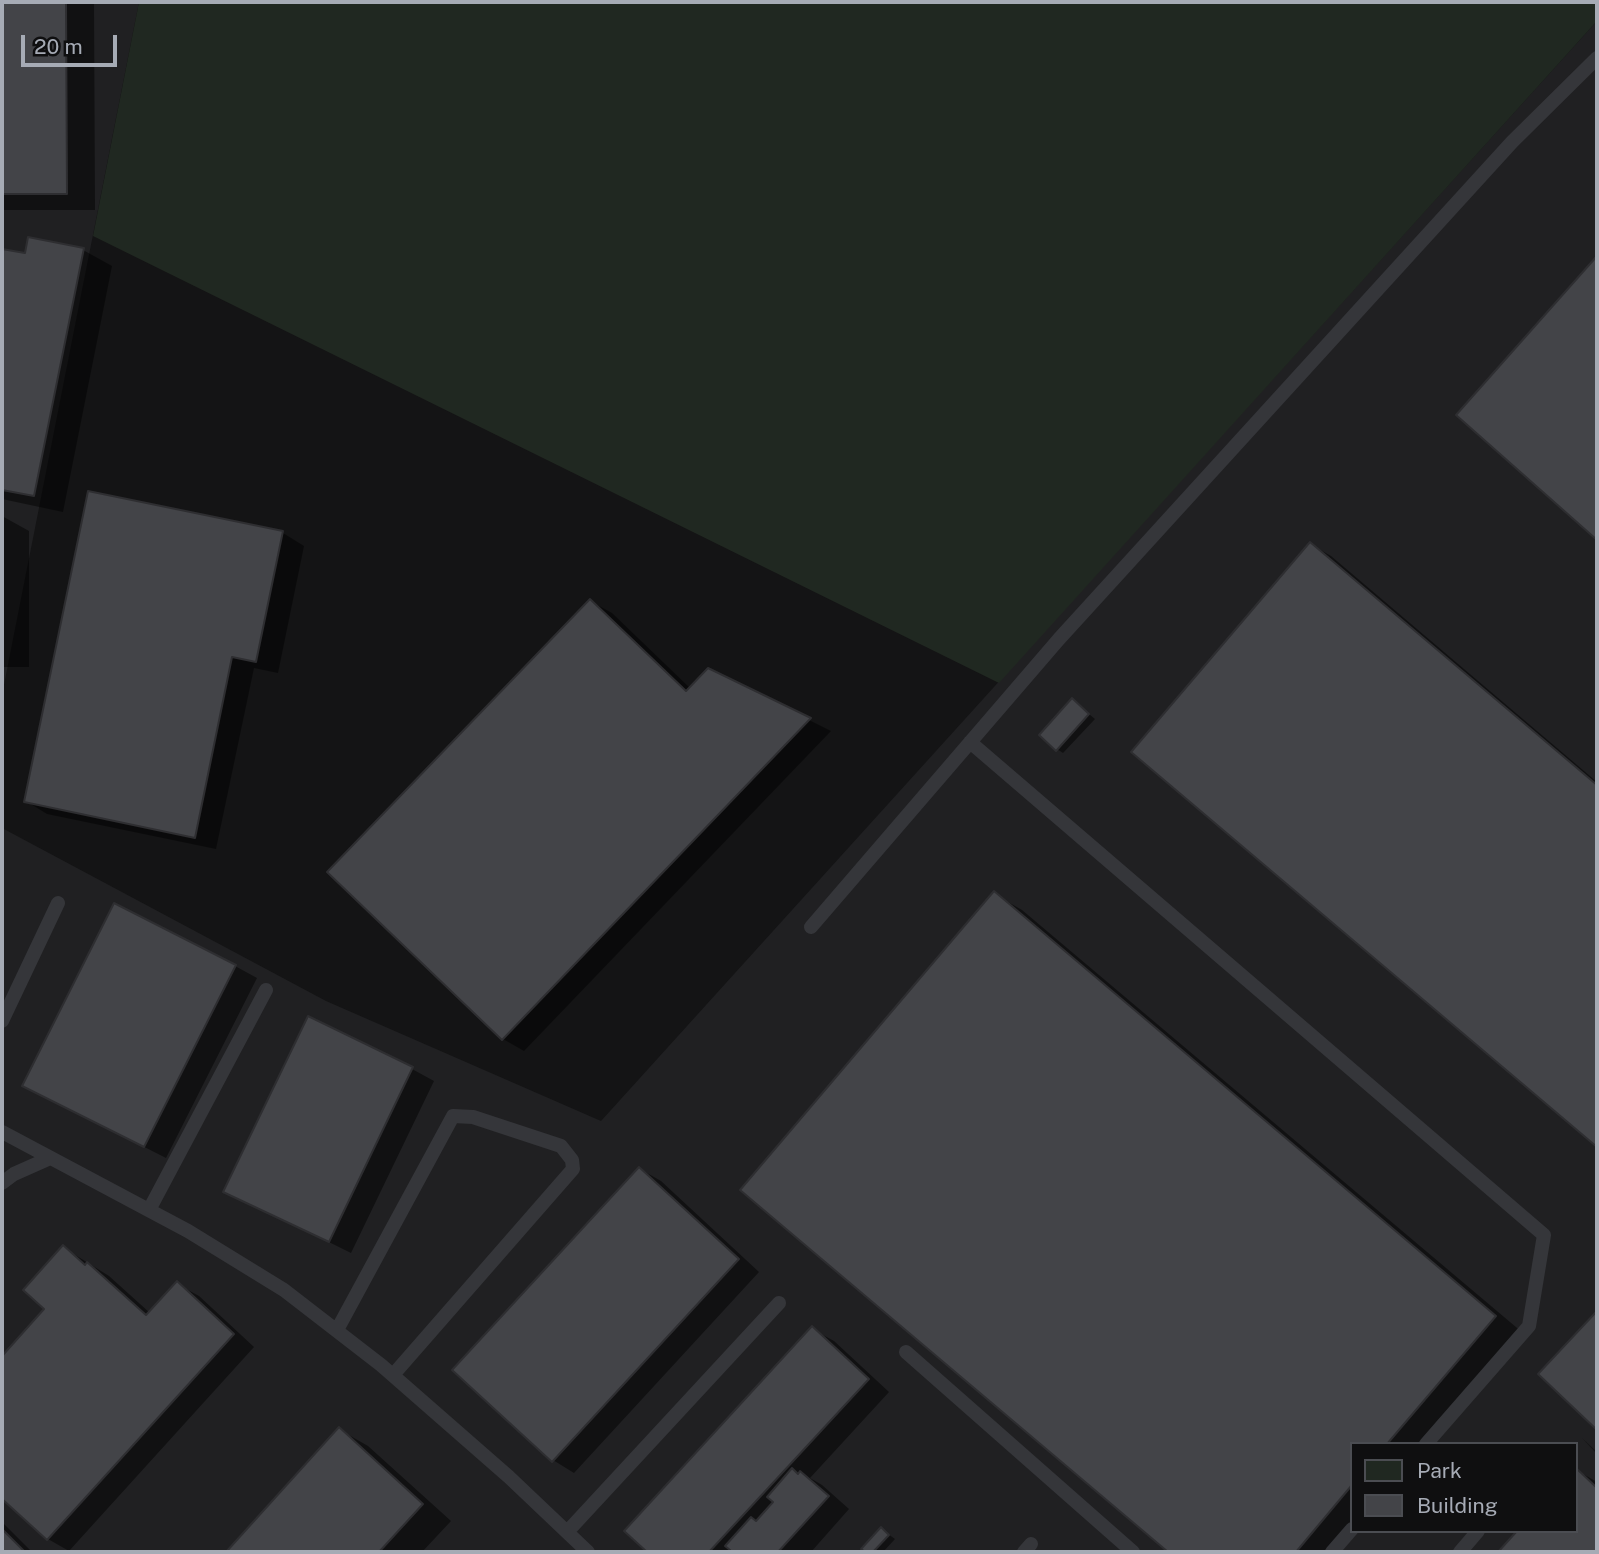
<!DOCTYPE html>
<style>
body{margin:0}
#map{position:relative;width:1599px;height:1554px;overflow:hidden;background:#141415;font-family:"Public Sans",sans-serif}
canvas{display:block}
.frame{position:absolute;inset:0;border:4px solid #a6abb5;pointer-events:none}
.legend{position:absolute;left:1350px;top:1442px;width:228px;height:91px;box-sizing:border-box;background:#0f0f10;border:2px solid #4b4d52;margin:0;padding:9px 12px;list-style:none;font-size:21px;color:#a6abb5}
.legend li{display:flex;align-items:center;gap:14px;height:35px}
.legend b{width:35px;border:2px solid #4b4d52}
.scale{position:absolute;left:21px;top:35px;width:96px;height:32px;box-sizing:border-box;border:4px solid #a6abb5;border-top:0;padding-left:9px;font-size:21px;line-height:24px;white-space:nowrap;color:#a6abb5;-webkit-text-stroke:5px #0f0f10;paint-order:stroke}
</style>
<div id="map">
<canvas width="1599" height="1554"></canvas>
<div class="frame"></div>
<ul class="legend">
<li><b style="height:19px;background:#202821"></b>Park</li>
<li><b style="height:19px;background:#434448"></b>Building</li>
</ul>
<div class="scale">20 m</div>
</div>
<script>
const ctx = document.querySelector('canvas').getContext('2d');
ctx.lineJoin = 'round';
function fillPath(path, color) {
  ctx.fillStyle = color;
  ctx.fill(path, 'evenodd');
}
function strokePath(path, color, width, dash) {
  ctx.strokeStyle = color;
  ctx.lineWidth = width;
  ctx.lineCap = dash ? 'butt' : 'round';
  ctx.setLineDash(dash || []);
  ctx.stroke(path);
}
const built = new Path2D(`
 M2 2H139L2 695Z
 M1597 21V1452L1582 1438 1597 1454V1552H2V828L326 1001 601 1121ZM1352 1444H1576V1531H1352Z`);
const green = new Path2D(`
 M139 2H1597V21L999 683 93 236Z`);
const shadow = new Path2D(`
 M2 2H94L95 210H2Z
 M2 250 26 255 83 250 112 266 63 512 2 499Z
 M1597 259V538L1459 415Z
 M89 493 283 533 304 546 278 673 254 668 216 849 47 814 26 801Z
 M2 516 29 531V667H2Z
 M1310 544 1331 556 1597 782V1145L1133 752Z
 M590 601 612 613 691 689 709 670 831 731 524 1051 503 1039Z
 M1073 701 1095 719 1063 753 1057 749Z
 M994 894 1022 910 1523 1333 1429 1444H1352V1531L1338 1552H1171L743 1190Z
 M235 966 257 978 166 1158 46 1097Z
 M412 1069 434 1081 351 1253 226 1191Z
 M640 1169 661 1181 759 1272 574 1473 553 1460Z
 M64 1248 109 1276 150 1313 177 1284 199 1296 254 1347 69 1551 48 1539 2 1497V1358L46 1309Z
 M1597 1313V1428L1540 1374Z
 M812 1329 834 1341 889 1392 810 1478 822 1485 849 1509 811 1552H649L626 1531Z
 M340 1430 368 1446 451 1521 422 1552H228Z
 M1576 1470 1597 1482V1552H1500L1520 1531H1576Z
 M2 1522 32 1552H2Z
 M881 1529 895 1539 883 1552H867L863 1548Z`);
const building = new Path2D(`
 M2 2H66L67 194H2Z
 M28 237 84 248 34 496 2 490V249L25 253Z
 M1597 256V540L1456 415Z
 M88 491 283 531 256 662 232 657 195 838 24 802Z
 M1310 542 1597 785V1147L1131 752Z
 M590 599 686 691 708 668 811 718 502 1040 327 872Z
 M1072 698 1089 714 1056 751 1039 735Z
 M994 891 1496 1316 1387 1444H1352V1485L1296 1552H1168L740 1190Z
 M114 903 236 965 144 1147 22 1086Z
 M308 1016 413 1067 329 1242 223 1192Z
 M639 1167 739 1259 552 1462 452 1370Z
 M63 1245 85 1265 87 1262 146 1315 177 1281 234 1334 47 1540 2 1499V1356L44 1309 23 1290Z
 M1597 1311V1430L1538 1374Z
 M812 1326 869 1379 709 1552H647L624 1531Z
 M339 1427 423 1504 379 1552H226Z
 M792 1468 798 1474 800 1471 829 1496 778 1552H728L730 1550 725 1546 751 1517 756 1521 773 1502 767 1497Z
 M1576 1468 1597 1488V1552H1498L1517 1531H1576Z
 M881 1527 889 1535 873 1552H865L861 1549Z
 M2 1529 25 1552H2Z`);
const service = new Path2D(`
 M970 742 1544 1235 1529 1326 1426 1444
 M811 927 1059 639 1512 142 1597 58
 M2 1021 58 903
 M2 1132 188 1231 284 1290 381 1365 509 1477 588 1552
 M2 1183 14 1174 50 1158
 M149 1210 266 990
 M337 1330 453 1116 473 1117 561 1146 572 1160 573 1169 393 1375
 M906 1352 1133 1552
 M567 1532 779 1303
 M1024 1552 1031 1544
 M1332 1552 1352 1529
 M1460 1552 1478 1531`);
fillPath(built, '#202022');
fillPath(green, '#202821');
fillPath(shadow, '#0007');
fillPath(building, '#434448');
strokePath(building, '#2e2e31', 2);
strokePath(service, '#35363a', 14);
</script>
